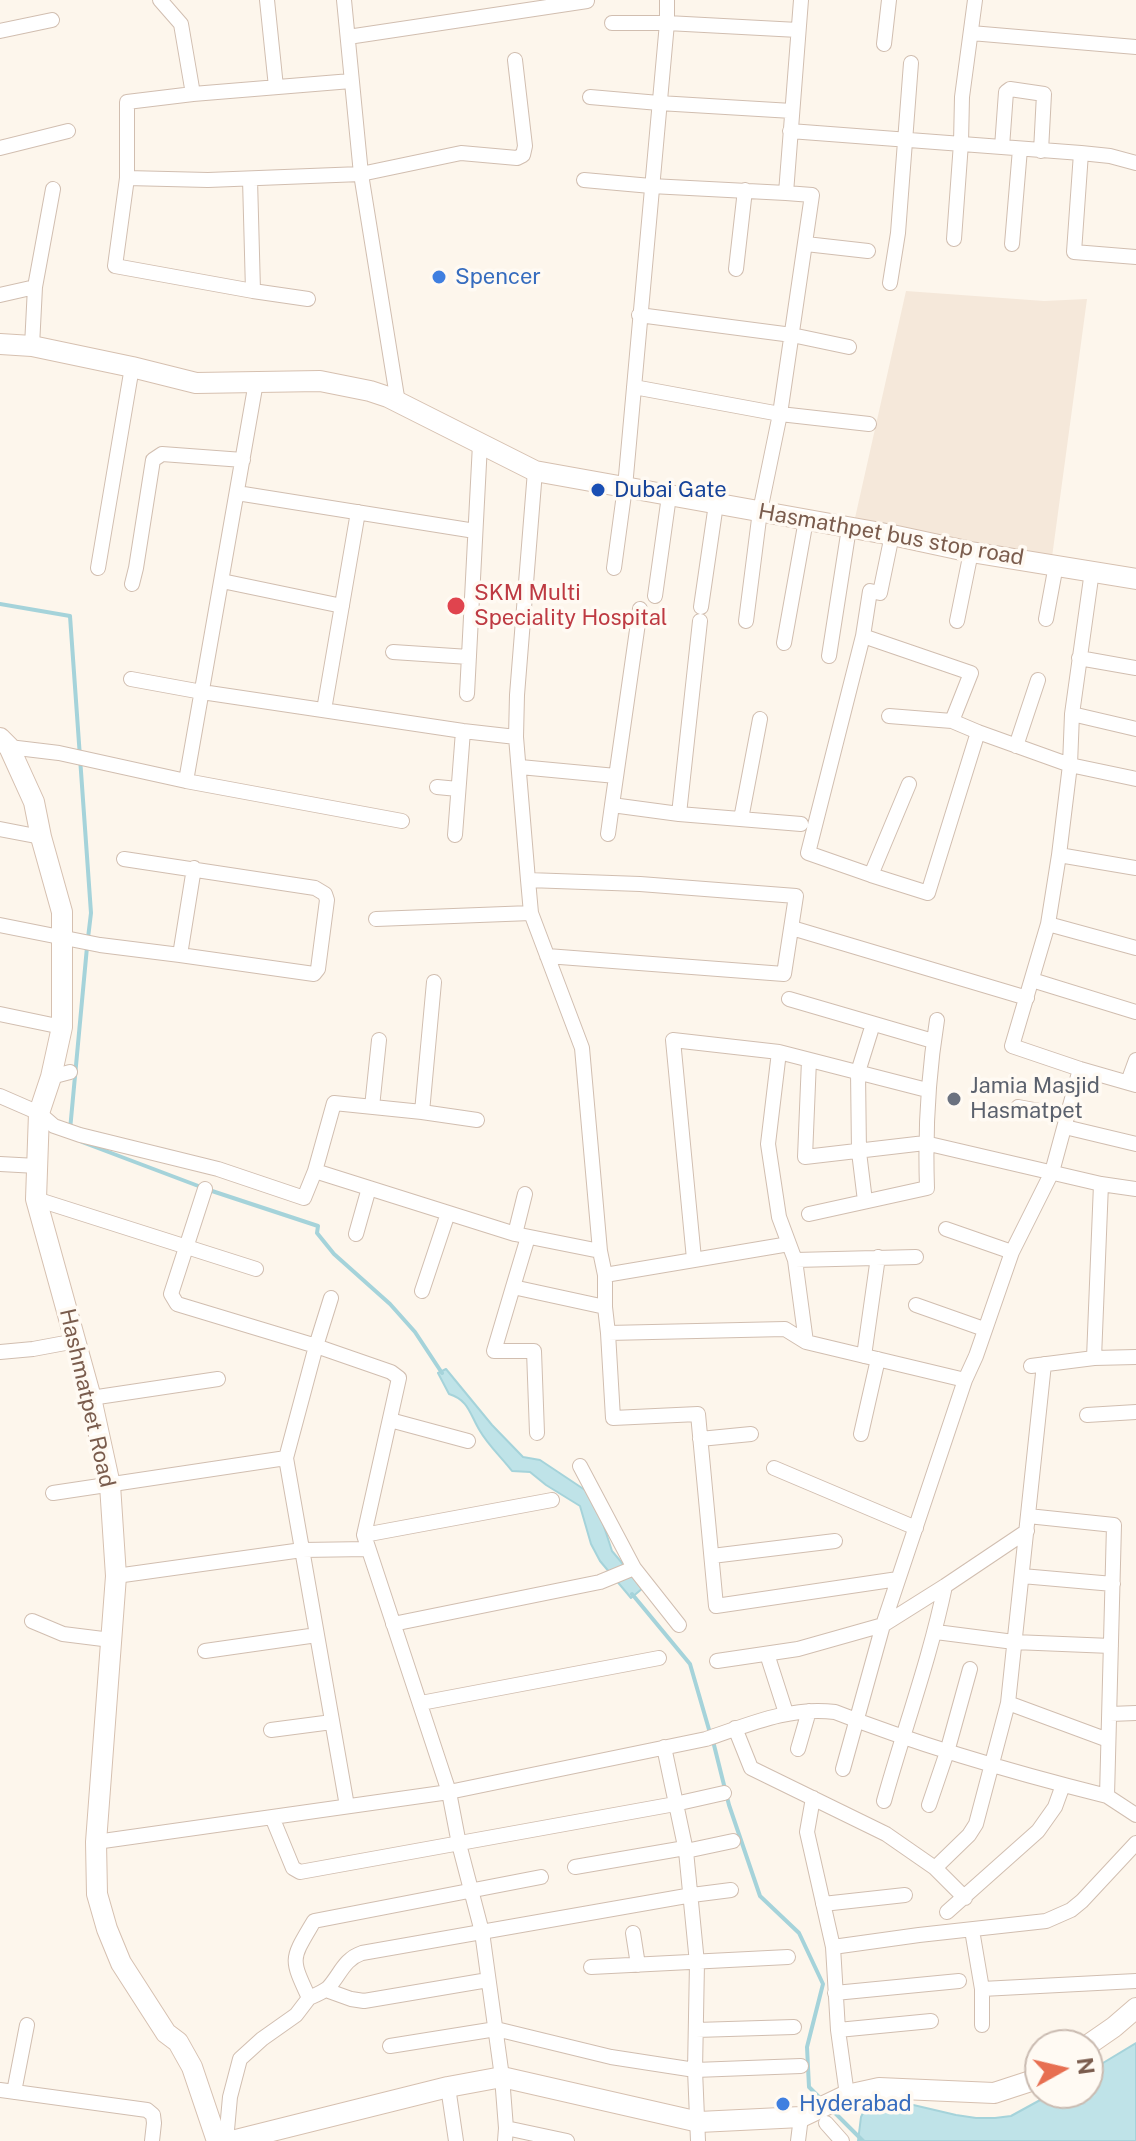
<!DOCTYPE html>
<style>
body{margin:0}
#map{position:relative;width:1136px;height:2141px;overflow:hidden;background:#fdf6ec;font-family:"Public Sans",sans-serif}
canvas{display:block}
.north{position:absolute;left:1024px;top:2029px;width:80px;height:80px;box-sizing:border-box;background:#fffaf3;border:2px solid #cabbb1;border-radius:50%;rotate:82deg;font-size:22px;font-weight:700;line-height:32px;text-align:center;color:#7a5c4d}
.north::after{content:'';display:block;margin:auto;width:28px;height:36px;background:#e76f51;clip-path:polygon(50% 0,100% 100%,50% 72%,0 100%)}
</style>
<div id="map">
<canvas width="1136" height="2141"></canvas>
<div class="north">N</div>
</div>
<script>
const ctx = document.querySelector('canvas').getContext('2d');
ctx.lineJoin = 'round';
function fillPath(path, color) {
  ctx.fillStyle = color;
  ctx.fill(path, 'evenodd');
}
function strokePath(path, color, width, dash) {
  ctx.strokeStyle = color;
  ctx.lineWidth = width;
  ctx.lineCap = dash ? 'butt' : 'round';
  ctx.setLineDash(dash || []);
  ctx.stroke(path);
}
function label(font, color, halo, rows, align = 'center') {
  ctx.font = font + ' "Public Sans",sans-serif';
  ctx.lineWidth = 7;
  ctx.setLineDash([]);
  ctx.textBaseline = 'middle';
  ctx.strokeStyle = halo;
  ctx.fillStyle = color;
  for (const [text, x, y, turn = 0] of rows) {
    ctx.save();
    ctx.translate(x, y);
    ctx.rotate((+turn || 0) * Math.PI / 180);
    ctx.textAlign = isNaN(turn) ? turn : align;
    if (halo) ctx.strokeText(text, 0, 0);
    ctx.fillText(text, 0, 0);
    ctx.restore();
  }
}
const residential = new Path2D(`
 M906 291 1044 301 1087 299 1052 557 855 518Z`);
const water = new Path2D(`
 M446 1369 492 1425 523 1457 540 1460 594 1496 612 1551 643 1588 631 1598 600 1561 591 1544 580 1506 546 1485 530 1472 512 1471C502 1458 488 1445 480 1431 470 1415 469 1400 449 1394L438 1373Z
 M1136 2043V2141H858L861 2117 869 2101 892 2100 956 2115 976 2118H995L1011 2116 1053 2093H1088V2072Z`);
const stream = new Path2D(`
 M0 604 70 616 91 913 88 938
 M70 1130 87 947
 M82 1142 201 1187
 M209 1190 318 1226 317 1233 334 1254 390 1304 415 1332 442 1373
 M632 1594 690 1664 710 1733
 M713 1741 729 1805 760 1896 799 1933 823 1984 807 2047 809 2087 822 2100
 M831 2109 863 2141`);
const street = new Path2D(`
 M160 0 181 24 193 94
 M267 0 276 87
 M344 0 361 174 398 403
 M612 23H667L798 30
 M0 31 52 20
 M971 33 1136 47
 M348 37 587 1
 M884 44 889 0
 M590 97 659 103 792 111
 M790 131 1081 153 1110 156 1136 163
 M1002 147 1006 92 1010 89 1044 94 1041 151
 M0 148 68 131
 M1081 153 1074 252 1136 257
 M127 178 208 180 361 174 461 153 517 158 523 155 525 146 515 60
 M250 179 253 291 115 266 127 178V102L193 94 351 81
 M584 180 651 186 786 193
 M954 239 961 143 962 97 975 0
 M806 244 868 251
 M1012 244 1020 149
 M736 269 745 190
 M890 283 898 233 911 63
 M253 291 308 299
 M0 295 35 287
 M639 315 792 335 849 347
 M32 346 35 287 53 189
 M634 387 780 414 869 424
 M535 471 517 695 516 737 528 880 531 913 582 1048 600 1251 605 1275V1307L608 1333 613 1418 698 1414 716 1606 898 1579
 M237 493 475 531
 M892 535 880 593 870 591 863 636 808 853 871 875 909 784
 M98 568 132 367
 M614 568 625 487 667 23V0
 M1092 571 1072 714 1070 765 1059 855 1048 924 1012 1046 1080 1069 1136 1085
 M222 581 342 606
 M132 584 136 568 153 460 162 454 243 460
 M655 596 669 496
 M701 607 716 504
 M640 609 612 805 679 814 801 824
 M1046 619 1056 565
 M746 621 760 511 780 414 812 195 786 193 801 0
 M957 621 971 552
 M863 636 971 673 952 721 978 732
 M784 643 806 520
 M393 652 469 657
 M829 656 849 528
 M1079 658 1136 668
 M131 679 202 692 463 731 516 737
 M467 694 480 444
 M324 710 358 512
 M1072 714 1136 729
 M889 716 952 721
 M1016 746 1038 680
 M9 747 59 753 186 781 402 821
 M520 767 616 776
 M186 781 256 382
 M437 787 458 789
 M679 814 700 621
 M741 819 760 719
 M0 829 41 837
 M608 834 612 805
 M455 835 463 731
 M1059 855 1136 868
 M124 859 315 888 325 894 327 900 318 969 314 974 180 955
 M871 875 928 893 978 732 1070 765 1136 779
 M528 880 640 884 796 896 784 974 547 956
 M376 919 531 913
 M1048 924 1136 948
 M0 925 100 945 180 955 194 868
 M792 928 1027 998
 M1032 980 1136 1012
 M789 999 933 1041
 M0 1014 62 1027
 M779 1052 768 1144 779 1217 795 1260 806 1342
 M809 1060 805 1157 925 1143 1101 1184 1136 1189
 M51 1077 70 1072
 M1128 1082 1136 1060
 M0 1096 39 1113 54 1126 80 1135 218 1169 304 1198 315 1171 334 1103 422 1112 477 1120
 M372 1107 379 1040
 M1018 1107 1067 1116
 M422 1112 434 982
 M1065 1127 1136 1144
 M0 1164 37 1166
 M315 1171 515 1234 600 1251
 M205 1189 171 1294 177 1304 316 1346 331 1298
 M36 1199 256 1269
 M865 1201 859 1152 858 1072 873 1024
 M809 1214 927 1188C925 1131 928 1076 937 1020
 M946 1229 1012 1252
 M356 1234 369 1188
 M515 1234 525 1194
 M694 1259 673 1040 779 1052 927 1090
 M795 1260 916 1257
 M605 1275 789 1244
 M513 1287 528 1237
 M422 1291 448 1213
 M916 1305 984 1329
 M608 1333 785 1329 806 1342 965 1380
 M0 1352 33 1349 76 1341
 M864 1356 878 1257
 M1094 1358 1101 1184
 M1031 1366 1094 1358 1136 1357
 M91 1398 218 1379
 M1087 1415 1136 1412
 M390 1420 468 1441
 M537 1433 534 1351H494L513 1287 605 1307
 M861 1434 878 1359
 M700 1439 751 1434
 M580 1466 634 1568 679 1625
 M774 1468 916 1528
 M53 1493 286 1458
 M1028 1516 1114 1525 1107 1796 1136 1815
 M364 1535 552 1500
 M712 1556 835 1541
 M116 1576 302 1550 368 1549
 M1022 1576 1113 1584
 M32 1621 63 1634 111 1640
 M393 1624 600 1582 634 1568
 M936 1632 1014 1642 1111 1646
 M205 1651 317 1635
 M767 1654 786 1713
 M717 1661 798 1649 883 1625 945 1586 1027 1531
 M421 1703 659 1658
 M1008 1703 1108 1740
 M1110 1714 1136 1713
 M735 1728 751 1768 886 1834 935 1868 965 1898
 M271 1730 332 1722
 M664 1747 686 1851
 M798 1749 809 1711
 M843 1769 883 1625 965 1380 976 1356 1012 1252 1052 1172 1080 1069
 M813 1798 807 1832 833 1947 838 2030 847 2095
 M884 1801C904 1729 930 1659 945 1586
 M929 1805 947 1752 970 1669
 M347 1806 286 1458 316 1346 391 1372 399 1378 364 1535 449 1792 459 1844 482 1932 502 2077 506 2128 505 2141
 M272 1817 293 1868 300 1872 675 1804 724 1793
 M96 1842 449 1792 706 1739C748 1725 790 1706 835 1712 924 1747 1015 1773 1107 1796
 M575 1867 685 1848
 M935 1868 969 1835 976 1824 1008 1703 1044 1364
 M823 1904 905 1895
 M947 1912 1038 1831 1055 1807 1063 1785
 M972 1930 982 1989V2025
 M633 1933 638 1965
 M833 1947 919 1935 1046 1921 1071 1910 1082 1901 1136 1843
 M591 1967 788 1957
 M982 1989 1136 1981
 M326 1990 351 1999 364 2001 488 1980
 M835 1993 959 1981
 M309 1998C316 1995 323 1992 328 1988 340 1975 344 1959 362 1953L692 1895 731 1890
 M696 2030 794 2027
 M838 2030 931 2021
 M390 2046 496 2029 611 2057 695 2070 801 2066
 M448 2087 456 2141
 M0 2090 147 2110 153 2115 154 2123 152 2141
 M14 2092 27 2025
 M826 2123 842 2141
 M506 2128 567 2141
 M226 2141 230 2097 240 2059 262 2039 296 2015 309 1998C290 1957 291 1960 314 1921L541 1877
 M698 2141 695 2070 697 1963 686 1851 733 1841
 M798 2141 801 2117`);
const secondary = new Path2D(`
 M0 344 32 346 132 367 196 383 320 381 370 391 388 397 535 471 892 535 971 552 1136 579
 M0 738 9 747 34 802 41 837 62 912V1027L51 1077 39 1113 36 1199 91 1398 110 1485 116 1576 96 1842 97 1894 107 1929 121 1963 166 2033 178 2042 192 2067 217 2141
 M1088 2045 1114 2027 1136 2008
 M232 2141 448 2087 502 2077 699 2122 801 2117 847 2095 879 2088 994 2093 1040 2078`);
const markers = [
 [439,277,8,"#3f7fe0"],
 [598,490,8,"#1a4fb4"],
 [456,606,10,"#e0444e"],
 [954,1099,8,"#6b7280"],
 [783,2104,8,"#3f7fe0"]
];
const shopNames = [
 ["Spencer",455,277],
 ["Hyderabad",799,2104]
];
const transitNames = [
 ["Dubai Gate",614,490]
];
const streetNames = [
 ["Hasmathpet bus stop road",891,535,10],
 ["Hashmatpet Road",87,1398,77]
];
const healthNames = [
 ["SKM Multi",474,593],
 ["Speciality Hospital",474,618]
];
const worshipNames = [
 ["Jamia Masjid",970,1086],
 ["Hasmatpet",970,1111]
];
fillPath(residential, '#f5e8da');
fillPath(water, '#bfe3e8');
strokePath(water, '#a5d3da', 2);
strokePath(stream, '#a5d3da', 4);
strokePath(street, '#d1beb0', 16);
strokePath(secondary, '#d6c0b0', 22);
strokePath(street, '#fff', 14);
strokePath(secondary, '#fff', 20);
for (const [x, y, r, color] of markers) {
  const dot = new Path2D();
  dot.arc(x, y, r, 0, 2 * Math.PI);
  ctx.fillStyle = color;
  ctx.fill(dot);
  strokePath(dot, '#fffaf3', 3);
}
label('22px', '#366cbe', '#fffaf3', shopNames, 'left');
label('22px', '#164399', '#fffaf3', transitNames, 'left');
label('22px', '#7a5c4d', '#fffaf3', streetNames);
label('22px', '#be3a42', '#fffaf3', healthNames, 'left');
label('22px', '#5b616d', '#fffaf3', worshipNames, 'left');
</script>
